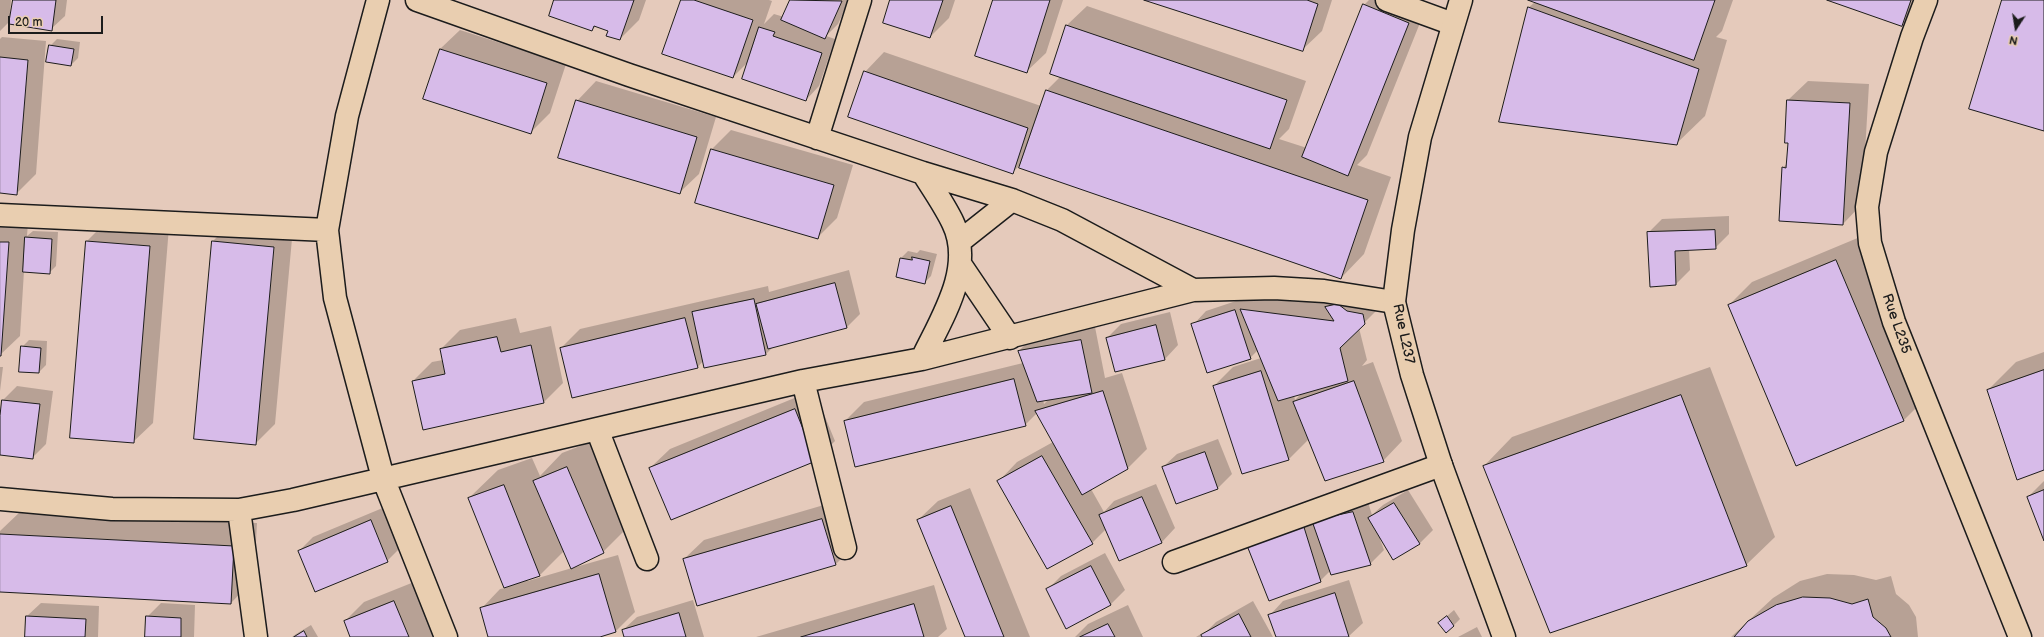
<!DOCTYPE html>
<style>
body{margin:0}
#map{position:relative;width:2044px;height:637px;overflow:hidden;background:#e5cabb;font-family:"Balsamiq Sans",sans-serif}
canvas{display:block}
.north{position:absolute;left:1996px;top:8px;width:40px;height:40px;-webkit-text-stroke:3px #e9ceb0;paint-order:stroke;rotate:192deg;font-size:11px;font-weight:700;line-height:16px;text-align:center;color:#1c1c1c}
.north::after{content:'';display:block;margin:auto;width:14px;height:18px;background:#1c1c1c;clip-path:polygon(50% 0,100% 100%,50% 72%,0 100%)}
.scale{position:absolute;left:8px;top:16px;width:95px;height:18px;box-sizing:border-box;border:2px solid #1c1c1c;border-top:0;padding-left:5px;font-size:12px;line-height:14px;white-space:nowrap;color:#1c1c1c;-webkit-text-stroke:3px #e9ceb0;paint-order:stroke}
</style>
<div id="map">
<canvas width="2044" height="637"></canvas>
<div class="north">N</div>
<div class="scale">20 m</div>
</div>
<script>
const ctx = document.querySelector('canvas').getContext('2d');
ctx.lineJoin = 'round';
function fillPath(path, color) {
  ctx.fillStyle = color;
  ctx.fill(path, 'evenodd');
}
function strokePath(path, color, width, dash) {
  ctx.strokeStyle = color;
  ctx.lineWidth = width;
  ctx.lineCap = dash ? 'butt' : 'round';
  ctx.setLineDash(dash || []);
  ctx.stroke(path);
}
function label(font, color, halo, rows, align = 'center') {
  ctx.font = font + ' "Balsamiq Sans",sans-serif';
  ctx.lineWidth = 3;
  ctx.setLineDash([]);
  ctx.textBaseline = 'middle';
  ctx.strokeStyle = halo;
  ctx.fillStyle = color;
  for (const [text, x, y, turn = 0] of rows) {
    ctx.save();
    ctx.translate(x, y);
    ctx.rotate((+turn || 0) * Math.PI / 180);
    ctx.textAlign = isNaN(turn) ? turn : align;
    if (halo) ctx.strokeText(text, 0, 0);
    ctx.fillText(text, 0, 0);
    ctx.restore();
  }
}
const shadow = new Path2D(`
 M0 0H11L10 18H11L14 0H67L65 16 51 29 11 20 0 31Z
 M555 0H646L639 20 620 39 609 30 596 26 592 30Z
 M682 0H769L772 1 764 24 774 14 784 17 791 0H849L838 24 826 36 835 39 819 86 806 100 749 61 733 77Z
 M891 0H955L949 18 930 37Z
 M994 0H1063L1046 53 1026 72Z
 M1147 0H1332L1322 31 1302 50Z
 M1369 0H1420L1428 3 1367 155 1357 165 1391 177 1364 254 1341 278 1021 164 1012 173 865 72 884 52 1041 106 1046 91 1061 76 1051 73 1067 25 1087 6 1306 81 1289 129 1279 139 1307 148 1364 5Z
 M1531 0H1733L1722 31 1716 37 1727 40 1705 116 1676 144 1528 8 1535 2Z
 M1830 0H1926L1902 25Z
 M460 30 566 64 550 113 531 132 440 49Z
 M2 37 46 41 36 174 16 194 0 192V39Z
 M57 39 80 42 78 58 71 65 50 46Z
 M596 81 716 117 699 174 679 193 577 101Z
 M1808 81 1869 84 1862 204 1843 224 1783 168 1788 162V100Z
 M731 130 853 165 837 218 817 238 697 203 712 149Z
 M1729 216V234L1715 248 1689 249 1690 270 1676 284 1651 286 1648 233 1662 219Z
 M0 221 28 223 27 236 33 231 58 232 56 266 49 273 24 271 20 336 0 355Z
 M106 222 169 227 153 423 133 442 71 437 87 241Z
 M232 222 293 228 275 424 256 443 213 241Z
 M1860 237 1927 397 1904 420 1797 465 1729 305 1752 282Z
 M920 250 937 254 931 276 924 283 897 276 901 258 908 251 917 253Z
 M849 270 860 314 847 327 773 347 766 354 703 361 697 368 561 348 580 329 768 286 769 292Z
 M1260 290 1384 303 1359 328 1367 360 1362 366 1373 362 1402 441 1383 461 1309 439 1289 459 1242 473 1214 386 1233 367 1261 358 1258 350 1250 358 1193 325 1206 311 1248 297 1250 301ZM1303 392 1295 400 1294 395Z
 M1170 312 1178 345 1165 359 1107 338 1121 324Z
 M516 318 520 333 551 326 563 383 544 402 413 381 432 362 443 360 441 349 460 330Z
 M1095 327 1105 378 1122 373 1147 449 1128 468 1091 489 1104 512 1114 501 1156 484 1175 528 1162 542 1120 560 1106 529 1092 543 998 482 1017 462 1053 442 1037 413 1025 425 845 421 864 402 1023 363 1019 351 1032 337ZM1049 399 1044 404 1043 400Z
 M29 340 47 341 46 365 39 372 22 347Z
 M2044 352V469L1988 390 2016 362Z
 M0 367H3L0 391Z
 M1710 367 1775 537 1746 565 1484 466 1512 437Z
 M17 386 53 391 46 444 32 458 0 454V423L3 400Z
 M814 390 835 441 816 460 650 468 670 449Z
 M1218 439 1232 474 1218 488 1176 503 1163 467 1177 454Z
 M596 440 631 524 603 552 572 568 618 555 635 612 616 631 596 637H489L481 609 500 589 505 588 469 498 498 470 532 458 540 476 562 453ZM564 551 572 568 528 581 527 580 540 575Z
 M2044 481V538L2028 497Z
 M970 488 1030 637H966L918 520 938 501Z
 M1408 490 1433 530 1419 544 1380 539 1384 550 1370 564 1330 571 1320 581 1247 544 1367 499 1372 515 1383 505Z
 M841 500 855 545 836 564 684 559 704 540Z
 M385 507 401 547 387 561 299 551 313 537Z
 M21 511 257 523 254 579 231 603 0 591V531Z
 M1105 553 1125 590 1111 604 1066 627 1047 590 1061 576Z
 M1827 574 1854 575 1876 580 1891 576 1896 594 1909 605 1916 617 1918 637H1731L1773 598 1800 581Z
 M1349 580 1363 623 1349 636 1277 637 1270 615 1283 601Z
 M414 582 436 637H351L345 621 364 602Z
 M934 585 947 629 938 637H756Z
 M693 600 704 637H625L623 630 637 617Z
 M1253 601 1273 637H1196L1201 634 1202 636 1216 622Z
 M41 603 99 606 98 637H26L27 616Z
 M161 603 195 605 194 637H146L147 617Z
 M1128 605 1143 637H1075L1088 624Z
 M1454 610 1460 619 1453 626 1439 623Z
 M311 625 318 637H292L296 634Z
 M1477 627 1482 637H1458Z`);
const building = new Path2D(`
 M13 0H56L52 31 9 24Z
 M554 0H634L620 40 606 36 608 31 594 26 592 31 549 16Z
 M681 0H694L753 20 733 78 662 54Z
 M790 0 842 1 825 39 781 20Z
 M890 0H943L930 38 883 23Z
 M993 0H1050L1027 73 975 56Z
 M1144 0H1307L1318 4 1303 51Z
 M1528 0H1715L1694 60Z
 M1827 0H1911L1902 26Z
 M2002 0H2044V131L1969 109Z
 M1363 4 1409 23 1348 176 1302 157Z
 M1528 7 1699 69 1677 145 1499 122Z
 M1066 25 1287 100 1270 149 1050 74Z
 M759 27 775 32 773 36 822 53 806 101 742 79Z
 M49 45 74 49 71 66 46 62Z
 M440 49 547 83 531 134 423 99Z
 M0 57 28 60 17 195 0 193Z
 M864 71 1028 128 1013 174 848 117Z
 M1046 90 1368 200 1341 279 1019 168Z
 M576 100 697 137 680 194 558 158Z
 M1787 100 1850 103 1843 225 1779 221 1782 167 1786 168 1788 143H1785Z
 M711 149 834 185 818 239 695 203Z
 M1715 230 1716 249 1675 251 1676 285 1650 287 1647 232Z
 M25 237 52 239 50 274 23 272Z
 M86 241 150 246 134 443 70 438Z
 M212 241 274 247 256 445 194 439Z
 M0 242H9L1 356H0Z
 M912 257 930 261 925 284 896 277 900 258 912 260Z
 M1836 260 1904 421 1796 466 1728 305Z
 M835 283 847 328 768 349 756 304Z
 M754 299 766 355 704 368 692 312Z
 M1338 304 1347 311 1363 314 1365 324 1340 348 1348 381 1278 401 1240 309 1334 321 1325 307Z
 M1235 310 1251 359 1207 373 1191 324Z
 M685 318 698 368 572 398 560 348Z
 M1156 325 1165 360 1115 372 1106 338Z
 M497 337 501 352 531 345 544 403 423 430 412 381 445 374 440 349Z
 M1081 340 1092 393 1037 402 1018 351Z
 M21 346 41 348 39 373 19 372Z
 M2044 370V470L2017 480 1987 390Z
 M1261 371 1289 460 1242 474 1213 386Z
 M1014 379 1026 426 855 467 844 421Z
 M1354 381 1384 462 1325 481 1293 402Z
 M1103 391 1128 469 1082 495 1035 411Z
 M1681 395 1747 566 1550 633 1483 466Z
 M2 400 40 404 33 459 0 455V416Z
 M795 409 816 461 671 520 649 468Z
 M1205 452 1218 489 1176 504 1162 467Z
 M1042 456 1093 544 1047 569 997 481Z
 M567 467 604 553 571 569 533 481Z
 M504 485 540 576 504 588 468 498Z
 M2044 490V541L2027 497Z
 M1142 497 1162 543 1119 561 1099 515Z
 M1394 503 1420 544 1393 560 1368 518Z
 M951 506 1004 637H965L917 520Z
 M1353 512 1371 565 1331 575 1312 521Z
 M822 519 836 565 697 606 683 559Z
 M371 520 388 562 315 592 298 551Z
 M1303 524 1321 582 1269 601 1246 543Z
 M0 534 234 546 231 604 0 592Z
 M1091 566 1111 605 1066 629 1046 589Z
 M599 574 616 632 600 637H488L480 608Z
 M1335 593 1349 637H1276L1268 615Z
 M1803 597 1830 598 1852 604 1868 599 1873 617 1886 628 1891 637H1734L1748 621 1776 605Z
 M394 601 409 637H350L344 621Z
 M914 604 924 637H801Z
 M679 613 686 637H624L622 630Z
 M1239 614 1251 637H1202L1201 635Z
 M26 616 86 619 85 637H25Z
 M146 616 181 618V637H145Z
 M1447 616 1454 626 1446 633 1438 623Z
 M1108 624 1115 637H1080Z
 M304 631 307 637H294Z`);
const minor = new Path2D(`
 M378 0 347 116 327 230 335 298 383 478 446 637
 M417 0 629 75 923 173 1012 200 1062 220 1193 290
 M1387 0 1453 24
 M1926 0 1912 37 1876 152 1867 207 1870 243 1894 322 2020 637
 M817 138 860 0
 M0 215 327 230
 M959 242 1012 200
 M960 264 1010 338
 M922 359C941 319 975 268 953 223 945 206 933 189 923 173
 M803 381 845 548
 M597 429 647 559
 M0 499 112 509 239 510 293 500 803 381 922 359 1193 290 1274 288 1324 291 1394 302
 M239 510 256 637
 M1174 562 1441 465`);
const tertiary = new Path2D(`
 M1461 0 1420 137 1403 230 1394 302 1412 375 1441 465 1504 637`);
const streetNames = [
 ["Rue L235",1896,324,71],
 ["Rue L237",1403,334,78]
];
fillPath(shadow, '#0003');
fillPath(building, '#d7bbe9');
strokePath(building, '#1c1c1c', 1);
strokePath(minor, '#1c1c1c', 25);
strokePath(tertiary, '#1c1c1c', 25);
strokePath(minor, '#e9ceb0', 22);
strokePath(tertiary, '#e9ceb0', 22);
label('14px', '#1c1c1c', '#e9ceb0', streetNames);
</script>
